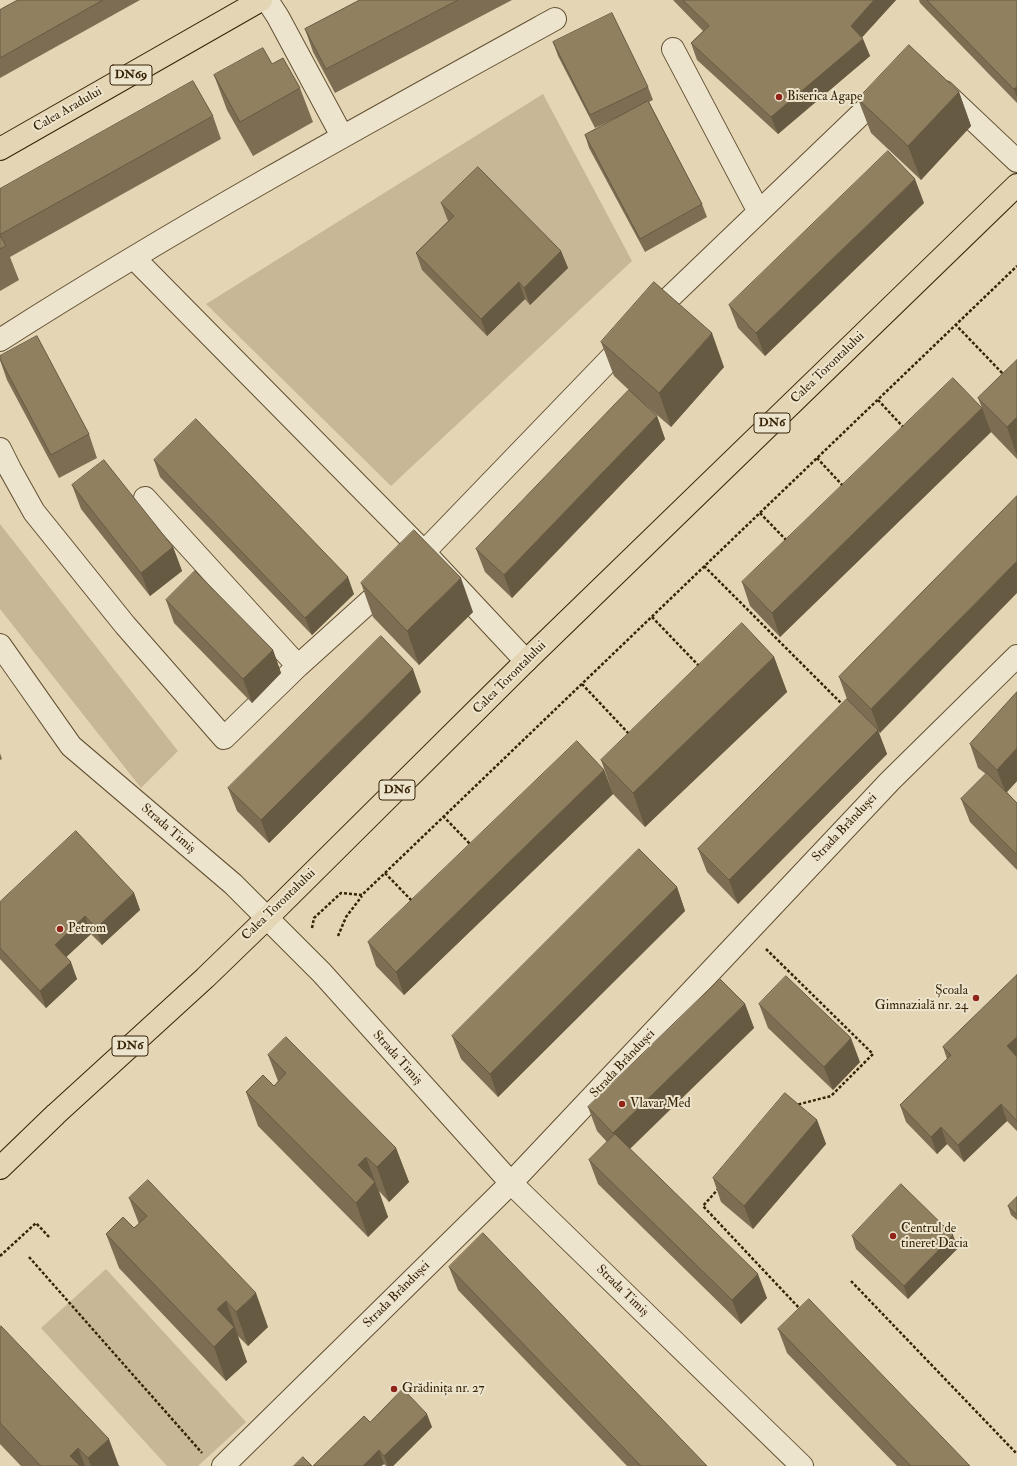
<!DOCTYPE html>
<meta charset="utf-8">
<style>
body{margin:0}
canvas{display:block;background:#e4d5b4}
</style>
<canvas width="1017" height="1466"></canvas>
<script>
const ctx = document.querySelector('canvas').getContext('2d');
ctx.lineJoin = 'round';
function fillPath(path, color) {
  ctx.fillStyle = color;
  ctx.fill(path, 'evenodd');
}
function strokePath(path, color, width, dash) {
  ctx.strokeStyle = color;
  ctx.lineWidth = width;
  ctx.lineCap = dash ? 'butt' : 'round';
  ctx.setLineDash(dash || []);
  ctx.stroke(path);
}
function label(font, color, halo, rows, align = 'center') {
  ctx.font = font + ' "IM FELL Double Pica",serif';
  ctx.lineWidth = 4;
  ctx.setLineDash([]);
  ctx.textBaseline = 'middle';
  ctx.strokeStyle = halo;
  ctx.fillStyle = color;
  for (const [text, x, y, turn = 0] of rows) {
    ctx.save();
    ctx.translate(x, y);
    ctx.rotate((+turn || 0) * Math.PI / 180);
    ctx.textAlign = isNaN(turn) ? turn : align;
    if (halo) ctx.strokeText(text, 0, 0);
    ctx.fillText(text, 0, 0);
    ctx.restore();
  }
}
const green = new Path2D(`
 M543 94 632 261 391 486 206 304Z
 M0 524 178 751 141 788 0 609Z
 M106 1269 246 1422 198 1466H167L41 1328Z`);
const path = new Path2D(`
 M955 324 1005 376
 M878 400 905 429
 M817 458 844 487
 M760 513 787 541
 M704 566 843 705
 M652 617 700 667
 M582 684 630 735
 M443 816 472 846
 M385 873 412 901
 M312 928 314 918 341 893 362 895 1017 266
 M338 936 346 917 362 896
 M766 949 873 1054 831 1096 796 1105
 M719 1188 703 1206 801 1310
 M0 1256 36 1223 49 1237
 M29 1257 202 1453
 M851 1281 1017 1454`);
const minor = new Path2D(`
 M267 0 278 17 342 136
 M673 49 759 212
 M944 92 1017 161
 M134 258 424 552 420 556
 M0 340C180 225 368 122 555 19
 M0 449 10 469 34 512 125 625 224 738 298 666
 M145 498 298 666 389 584
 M0 645 71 746 233 884 322 973 511 1183 802 1466
 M526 661 424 552 665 302 885 91
 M223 1466 511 1183 890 781 1017 656`);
const major = new Path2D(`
 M0 149 261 0
 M0 1168 56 1114 205 978 267 918 526 661 1017 185`);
const wall = new Path2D(`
 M18 0H140L0 78V10Z
 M360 0H512L335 93 313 52 305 29Z
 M673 0H896L862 37 870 56 778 134 697 60 691 43 703 31Z
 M919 0H1017V103L920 3Z
 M553 42 648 87 653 100 649 102 702 204 707 217 645 252 589 148 585 135 618 117 595 128 558 56Z
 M214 75 300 88 313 122 253 156 227 110Z
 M959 92 971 126 921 180 871 133 858 99Z
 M213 116 221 139 10 257 19 280 0 291V189Z
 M441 203 561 251 568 268 530 305 525 299 487 336 422 270 416 253 448 221Z
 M924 203 765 356 738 328 729 305Z
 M601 342 724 367 671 427 636 397 657 416 665 439 512 598 485 572 476 549 629 390 614 376Z
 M0 356 89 434 97 458 59 478 7 380 0 360Z
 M1017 360V459L991 432 780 637 750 606 742 582 982 408 978 398Z
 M154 460 354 594 312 635 160 477Z
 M72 485 173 547 182 571 150 596 81 509Z
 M1017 496 880 733 878 731 887 754 738 904 707 872 698 849 847 699 839 677Z
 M361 583 473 612 419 665 373 617Z
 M166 600 273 650 281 673 252 703 174 623Z
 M774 657 787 692 645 827 613 794 601 760Z
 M421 692 269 843 237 811 228 788Z
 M1017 692V781L1007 792 1017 803V870L970 822 961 799 986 774 978 768 970 744Z
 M0 753 2 759 0 760Z
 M604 770 613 794 404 995 376 966 368 942Z
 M677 887 685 911 498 1097 461 1059 452 1036Z
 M134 893 140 910 102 945 91 934 66 957 77 979 46 1008 0 959V902Z
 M1017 975V1131L1007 1121 964 1162 947 1144 937 1154 906 1122 900 1105 947 1059 943 1047Z
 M745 1004 754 1028 630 1149 767 1298 741 1324 598 1184 589 1160 607 1142 597 1131 588 1107Z
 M759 1004 860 1062 833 1090 768 1028Z
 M268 1055 396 1148 409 1182 389 1202 379 1191 388 1217 368 1237 258 1126 246 1092 274 1086 278 1081Z
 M817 1120 826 1144 753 1229 721 1202 713 1178Z
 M1017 1197V1220L1011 1215 1008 1206Z
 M129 1198 268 1327 248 1346 238 1336H237L247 1362 226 1381 119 1268 106 1234 134 1228 139 1224Z
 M852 1236 958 1248 908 1299 856 1249Z
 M449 1267 707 1466H627L458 1290Z
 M0 1327 119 1466H21L0 1444Z
 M778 1329 970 1466H897L787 1353Z
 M370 1422 432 1427 393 1466H386L384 1464 381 1466H313Z`);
const shadedWall = new Path2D(`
 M874 0H896L857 43 851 26Z
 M863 39 870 56 778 134 771 117Z
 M1017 87V97L1014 89Z
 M959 92 971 126 921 180 908 146Z
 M915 179 924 203 765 356 756 333Z
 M561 251 568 268 530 305 524 288Z
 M519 282 525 299 487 336 481 319Z
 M712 333 724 367 671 427 659 393Z
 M982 408 991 432 780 637 772 613Z
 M657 416 665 439 512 598 504 575Z
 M1017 417V456L1007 427Z
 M173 547 182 571 150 596 141 573Z
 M1017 561V593L880 733 871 709Z
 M348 577 354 594 312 635 305 618Z
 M461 578 473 612 419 665 407 631Z
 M273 650 281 673 252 703 243 679Z
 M774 657 787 692 645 827 633 793Z
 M413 669 421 692 269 843 261 820Z
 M878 730 887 754 738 904 729 880Z
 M1017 748V781L1006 793 997 770Z
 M604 770 613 794 404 995 396 972Z
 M677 887 685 911 498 1097 490 1074Z
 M134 893 140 910 102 945 96 928Z
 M85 916 91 934 61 962 55 945Z
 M71 962 77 979 46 1008 40 991Z
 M745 1004 754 1028 622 1156 613 1133Z
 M1017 1037V1060L1007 1046Z
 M851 1038 860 1062 833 1090 824 1067Z
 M1001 1104 1007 1121 964 1162 958 1145Z
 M817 1120 826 1144 753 1229 744 1206Z
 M941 1127 947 1144 937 1154 931 1137Z
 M396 1148 409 1182 389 1202 377 1167Z
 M366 1157 388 1217 368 1237 356 1203 358 1165Z
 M953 1235 958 1248 908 1299 904 1286Z
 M758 1274 767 1298 741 1324 732 1300Z
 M256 1293 268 1327 248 1346 236 1312Z
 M226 1301 247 1362 226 1381 214 1347 217 1309Z
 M427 1414 432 1427 393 1466H388L384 1456Z
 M109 1439 119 1466H91L88 1458Z
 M78 1448 85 1466H74L70 1456Z
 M379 1450 384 1464 381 1466H363Z`);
const building = new Path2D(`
 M18 0H103L0 58V10Z
 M360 0H458L326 69 305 29Z
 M683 0H874L851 26 863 39 771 117 691 43 709 26Z
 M927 0H1017V87L1014 89Z
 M612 13 648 87 590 115 553 42Z
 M909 45 959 92 908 146 858 99Z
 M263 48 272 64 283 58 300 88 240 122 214 75Z
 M193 81 213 116 1 234 0 233V189Z
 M648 101 702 204 640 239 585 135Z
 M888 151 915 179 756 333 729 305Z
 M478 167 561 251 524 288 519 282 481 319 416 253 454 216 441 203Z
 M0 235 6 246 0 249Z
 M654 282 712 333 659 393 601 342Z
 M37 336 89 434 51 455 0 359V356Z
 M1017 360V417L1007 427 978 398Z
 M953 378 982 408 772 613 742 582Z
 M629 390 657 416 504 575 476 549Z
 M196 419 348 577 305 618 154 460Z
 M104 460 173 547 141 573 72 485Z
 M1017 496V561L871 709 839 677Z
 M414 530 461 578 407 631 361 583Z
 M195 571 273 650 243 679 166 600Z
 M742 623 774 657 633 793 601 760Z
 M381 636 413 669 261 820 228 788Z
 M1017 692V748L997 770 970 744Z
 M847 699 878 730 729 880 698 849Z
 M577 741 604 770 396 972 368 942Z
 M987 773 1017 803V855L961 799Z
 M76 831 134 893 96 928 85 916 55 945 71 962 40 991 0 948V902Z
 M639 849 677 887 490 1074 452 1036Z
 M1017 975V1037L1007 1046 1017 1057V1121L1001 1104 958 1145 941 1127 931 1137 900 1105 951 1055 943 1047Z
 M786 976 851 1038 824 1067 759 1004Z
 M720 979 745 1004 613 1133 588 1107Z
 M286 1037 396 1148 377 1167 366 1157 358 1165 375 1182 356 1203 246 1092 263 1075 274 1086 286 1073 268 1055Z
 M785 1093 817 1120 744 1206 713 1178Z
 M615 1134 758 1274 732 1300 589 1160Z
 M148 1180 256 1293 236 1312 226 1301 217 1309 234 1327 214 1347 106 1234 123 1217 134 1228 147 1216 129 1198Z
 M901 1184 953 1235 904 1286 852 1236Z
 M1017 1197V1215L1008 1206Z
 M483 1233 707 1466H641L449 1267Z
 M809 1299 970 1466H911L778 1329Z
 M1 1326 109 1439 88 1458 78 1448 70 1456 80 1466H41L0 1423V1327Z
 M403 1389 427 1414 384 1456 379 1450 363 1466H313L364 1416 370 1422Z
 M303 1457 312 1466H294Z`);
const markers = [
 [779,97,4,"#8f2418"],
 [60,929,4,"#8f2418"],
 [976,998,4,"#8f2418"],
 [622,1104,4,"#8f2418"],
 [893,1236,4,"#8f2418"],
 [394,1389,4,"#8f2418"]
];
const shields = [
 [131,75,42],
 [772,423,36],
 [397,790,36],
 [130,1046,36]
];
const shieldNames = [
 ["DN69",131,75],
 ["DN6",772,423],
 ["DN6",397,790],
 ["DN6",130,1046]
];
const poiNames = [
 ["Biserica Agape",787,97],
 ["Petrom",68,929],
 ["Școala",968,991,"right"],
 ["Gimnazială nr. 24",968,1006,"right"],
 ["Vlavar Med",630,1104],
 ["Centrul de",901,1229],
 ["tineret Dacia",901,1244],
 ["Grădinița nr. 27",402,1389]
];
const streetNames = [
 ["Calea Aradului",68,110,-30],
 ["Calea Torontalului",828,368,-44],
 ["Calea Torontalului",510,678,-45],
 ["Strada Brândușei",845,828,-47],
 ["Strada Timiș",168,829,41],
 ["Calea Torontalului",279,905,-44],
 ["Strada Timiș",397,1058,48],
 ["Strada Brândușei",623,1064,-47],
 ["Strada Timiș",622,1291,44],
 ["Strada Brândușei",397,1295,-45]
];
fillPath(green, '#c7b796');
strokePath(minor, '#625032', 24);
strokePath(major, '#372306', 24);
strokePath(path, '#372306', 2.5, [3, 2]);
strokePath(minor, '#ede4ce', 22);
strokePath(major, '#e4d5b4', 22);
fillPath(wall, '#7d6e53');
fillPath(shadedWall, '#665a43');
fillPath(building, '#918060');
strokePath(building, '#665a43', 1);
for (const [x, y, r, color] of markers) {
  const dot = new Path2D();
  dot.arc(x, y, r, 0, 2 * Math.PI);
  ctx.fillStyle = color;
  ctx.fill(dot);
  strokePath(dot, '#ede4ce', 1.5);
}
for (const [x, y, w] of shields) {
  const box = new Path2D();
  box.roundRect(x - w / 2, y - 10, w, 20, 3);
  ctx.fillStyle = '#ede4ce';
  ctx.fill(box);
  strokePath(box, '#372306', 1);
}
label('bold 12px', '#372306', null, shieldNames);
label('13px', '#372306', '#ede4ce', poiNames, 'left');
label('13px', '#372306', '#ede4ce', streetNames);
</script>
